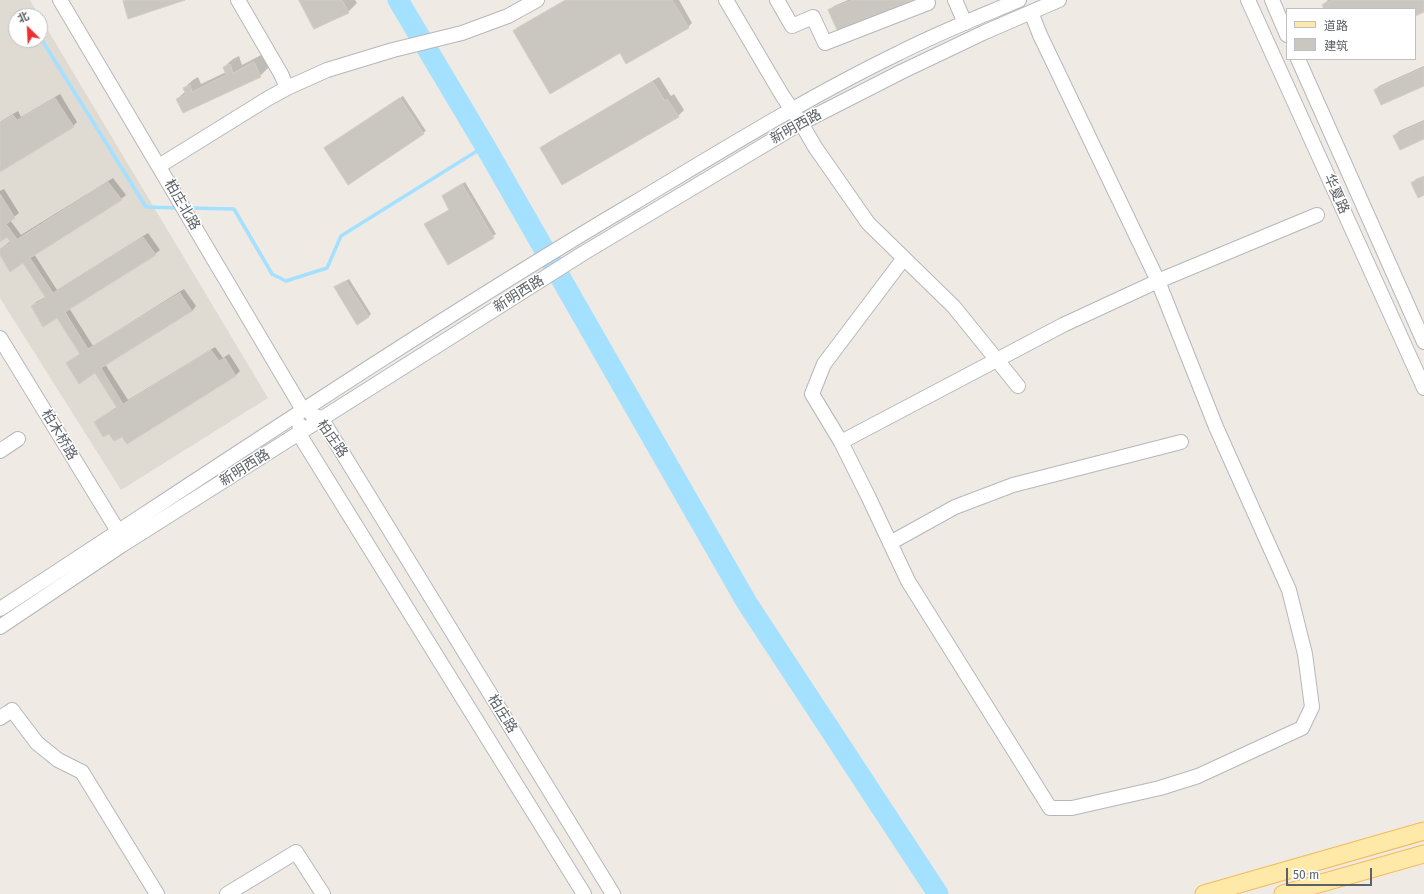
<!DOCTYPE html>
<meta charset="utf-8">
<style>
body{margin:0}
#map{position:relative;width:1424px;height:894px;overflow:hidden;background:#efebe4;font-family:"Fira Sans","Noto Sans SC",sans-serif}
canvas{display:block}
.legend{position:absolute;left:1286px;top:8px;width:130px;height:52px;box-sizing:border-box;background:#fff;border:1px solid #bec0c1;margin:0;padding:5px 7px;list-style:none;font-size:12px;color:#5c6165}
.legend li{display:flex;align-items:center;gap:8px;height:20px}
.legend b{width:20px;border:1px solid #bec0c1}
.north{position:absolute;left:8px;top:8px;width:40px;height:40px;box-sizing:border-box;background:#fff;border:1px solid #bec0c1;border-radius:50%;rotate:336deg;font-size:11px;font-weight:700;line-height:16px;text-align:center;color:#5c6165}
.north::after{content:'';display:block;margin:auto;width:14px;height:18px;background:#eb2e31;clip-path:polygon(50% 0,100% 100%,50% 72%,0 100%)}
.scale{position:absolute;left:1286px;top:868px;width:86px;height:18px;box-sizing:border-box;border:2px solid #5c6165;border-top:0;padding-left:5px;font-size:12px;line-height:14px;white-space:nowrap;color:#5c6165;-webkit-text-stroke:3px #fff;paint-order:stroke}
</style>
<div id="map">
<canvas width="1424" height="894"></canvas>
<ul class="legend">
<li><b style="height:5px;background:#ffe9a9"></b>道路</li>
<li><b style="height:11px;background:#cac6c0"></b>建筑</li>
</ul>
<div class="north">北</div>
<div class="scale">50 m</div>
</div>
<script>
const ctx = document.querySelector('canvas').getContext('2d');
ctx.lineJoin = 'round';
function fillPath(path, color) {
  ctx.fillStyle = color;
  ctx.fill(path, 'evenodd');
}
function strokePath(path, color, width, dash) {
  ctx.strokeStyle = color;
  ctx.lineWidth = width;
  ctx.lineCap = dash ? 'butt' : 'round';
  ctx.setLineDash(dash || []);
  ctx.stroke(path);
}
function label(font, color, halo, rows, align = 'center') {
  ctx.font = font + ' "Fira Sans","Noto Sans SC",sans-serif';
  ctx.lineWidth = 3;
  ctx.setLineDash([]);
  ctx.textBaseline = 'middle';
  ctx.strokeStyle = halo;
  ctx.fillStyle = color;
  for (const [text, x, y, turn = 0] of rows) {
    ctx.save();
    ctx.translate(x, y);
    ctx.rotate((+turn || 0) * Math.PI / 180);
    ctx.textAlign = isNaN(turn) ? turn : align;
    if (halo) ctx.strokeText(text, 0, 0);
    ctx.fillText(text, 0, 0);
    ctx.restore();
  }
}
const education = new Path2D(`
 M0 0H30L39 16H16V40H40V17L268 398 121 490 0 298Z`);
const shadow = new Path2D(`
 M300 0H355L357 3 348 12Z
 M565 0H679L692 23 688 27 620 52 514 31 518 27Z
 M848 0H913L829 10 834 6Z
 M1328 0H1424V11L1415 15V9H1325L1323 5Z
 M263 54 269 67 260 76 177 99 186 91 184 88 193 80 198 77 201 84 226 72 224 67 233 59 239 56 242 65Z
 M1424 66V84L1375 90 1379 86Z
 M659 77 671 96 674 94 684 110 678 116 541 148 547 143Z
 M60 94 77 122 73 126 0 171V122L18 111 21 117Z
 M403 96 426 131 348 183 328 146Z
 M1424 120V138L1394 136 1399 131Z
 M1424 176V194L1412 183 1416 179Z
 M113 178 126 195 121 199 34 254 57 290 148 233 160 250 155 254 69 308 93 346 184 289 196 306 192 311 105 364 128 400 215 347 223 358 229 354 240 371 236 375 127 443 123 436 109 433 95 422 100 418 117 407 96 372 67 363 81 353 57 317 32 307 36 302 46 297 23 262 0 253V249L11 241 7 236 0 240V191L4 189 19 213 10 220 21 235Z
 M465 182 496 234 449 264 425 224 450 209 443 196Z
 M349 279 371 314 368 317 335 287Z`);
const stream = new Path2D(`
 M40 37 146 207 178 208
 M188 208 234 209 272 274 286 281 327 268 341 236 485 146`);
const river = new Path2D(`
 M398 0 485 146 747 603 938 894`);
const building = new Path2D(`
 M126 0H185L128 19 123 1Z
 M299 0H342L349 13 314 29Z
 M567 0H672L689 28 626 64 620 53 550 94 513 31Z
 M853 0H916L838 32 828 10Z
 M1332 0H1424V12L1415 16V9H1324L1322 5Z
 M254 62 261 77 183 113 176 99 186 95 183 88 190 85 192 92 226 75 223 67 230 64 233 73Z
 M1424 68V86L1381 105 1374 90Z
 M653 82 665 101 667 99 679 117 562 185 540 148Z
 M55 98 74 127 0 172V123L13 115 17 120Z
 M400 98 424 134 348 185 324 148Z
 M1424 122V139L1400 150 1393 136Z
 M1424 177V195L1418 198 1411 183Z
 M108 182 122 200 30 258 53 293 143 237 156 255 65 312 88 349 180 293 192 311 101 368 123 404 211 350 219 361 225 358 236 376 127 444 122 437 114 441 109 434 103 437 94 422 117 408 95 373 79 384 66 363 80 354 57 318 43 327 31 306 46 298 23 263 10 272 0 255V249L11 243 7 237 0 242V194L15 218 6 224 17 239Z
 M462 184 494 238 448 265 424 224 449 210 442 196Z
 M346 281 369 317 357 325 334 287Z`);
const minor = new Path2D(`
 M60 0 303 410
 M238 0 281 74 287 88
 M726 0 782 95 801 123 815 147 868 223 954 307 1018 386
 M777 0 792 26 813 17 825 43 928 3
 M955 0 965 23
 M1248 0 1424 388
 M1272 0 1287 35
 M1031 12 1040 35 1158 281 1216 427 1289 590 1305 654 1312 707 1302 728 1198 776 1160 788 1072 808H1050L908 581 868 496 841 442 1063 325 1158 281 1317 215
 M1298 59 1424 342
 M159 166 267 99 287 88 327 70 393 50 462 33 508 16 537 0
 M0 338 118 531
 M312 415 321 418 613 894
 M300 425 299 434 584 894
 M841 442 812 394 824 364 904 258
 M0 451 18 439
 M890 543 955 507 1013 485 1181 442
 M0 609C210 472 418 331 634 203 721 151 808 97 899 53 938 33 979 17 1019 0
 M0 627 122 545 582 254 801 123 901 72 985 32 1059 0
 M0 718 12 710 37 743 58 760 82 772 157 894
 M227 894 296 852 323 894`);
const major = new Path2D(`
 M1204 894 1424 831
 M1283 894 1424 854`);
const streetNames = [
 ["新明西路",796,127,-29],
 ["华夏路",1336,194,66],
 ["柏庄北路",182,205,60],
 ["新明西路",519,294,-32],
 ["柏木桥路",59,435,59],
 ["柏庄路",332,439,55],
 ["新明西路",245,468,-32],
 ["柏庄路",502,714,58]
];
fillPath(education, '#dfdad2');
fillPath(shadow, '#0003');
strokePath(stream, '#a4e0ff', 3.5);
strokePath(river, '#a4e0ff', 21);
fillPath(building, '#cac6c0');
strokePath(building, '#d4cdc2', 1);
strokePath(minor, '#b5b7bb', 16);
strokePath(major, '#f3ba59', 19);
strokePath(minor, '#fff', 14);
strokePath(major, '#ffe9a9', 17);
label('14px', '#5c6165', '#fff', streetNames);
</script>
